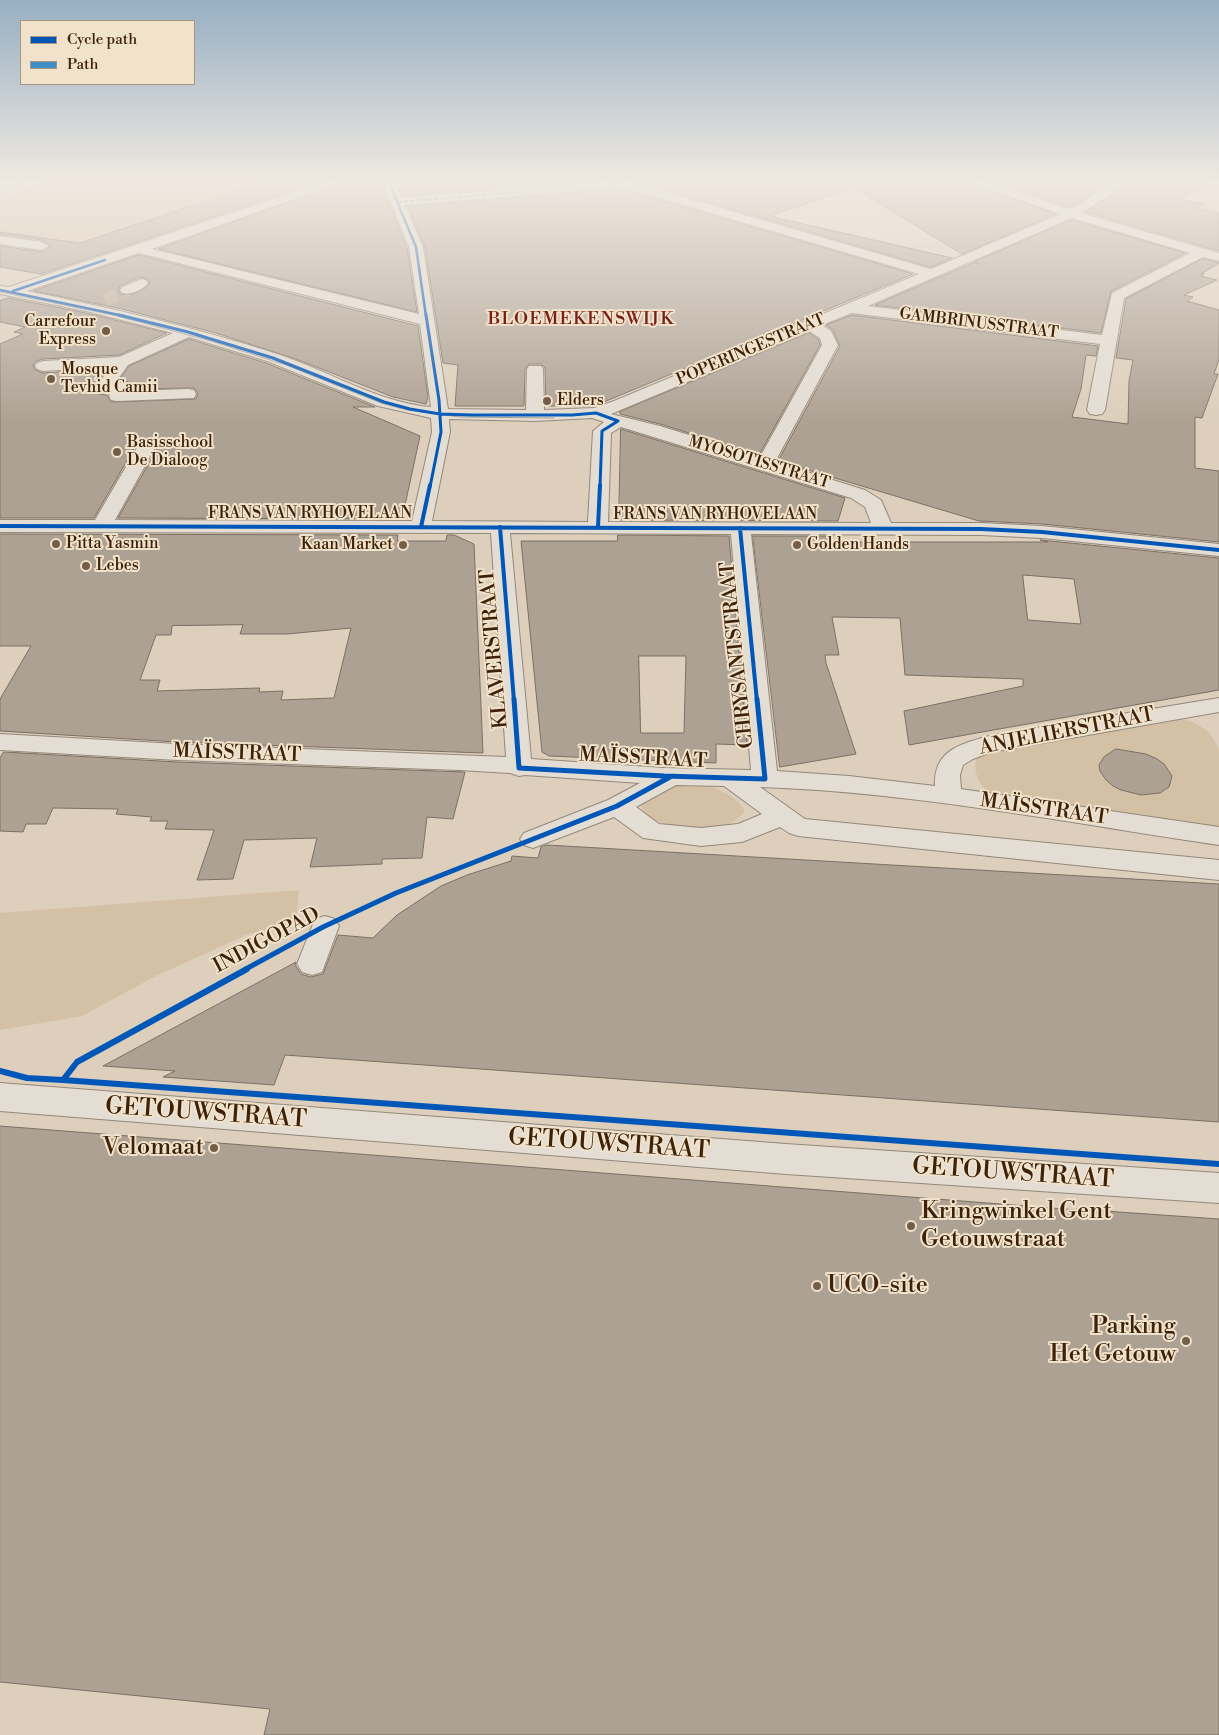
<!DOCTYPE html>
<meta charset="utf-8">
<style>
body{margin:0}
#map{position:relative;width:1219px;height:1735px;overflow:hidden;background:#ddcfbc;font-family:"Libre Bodoni",serif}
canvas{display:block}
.legend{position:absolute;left:20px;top:20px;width:175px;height:65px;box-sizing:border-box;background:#f1e2cb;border:1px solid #a9957d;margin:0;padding:6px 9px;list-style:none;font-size:15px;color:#3d2109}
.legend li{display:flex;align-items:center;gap:10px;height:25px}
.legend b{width:25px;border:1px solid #a9957d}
</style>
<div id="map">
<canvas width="1219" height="1735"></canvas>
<ul class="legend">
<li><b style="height:6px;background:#0057b8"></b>Cycle path</li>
<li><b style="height:6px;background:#3f8ec6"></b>Path</li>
</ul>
</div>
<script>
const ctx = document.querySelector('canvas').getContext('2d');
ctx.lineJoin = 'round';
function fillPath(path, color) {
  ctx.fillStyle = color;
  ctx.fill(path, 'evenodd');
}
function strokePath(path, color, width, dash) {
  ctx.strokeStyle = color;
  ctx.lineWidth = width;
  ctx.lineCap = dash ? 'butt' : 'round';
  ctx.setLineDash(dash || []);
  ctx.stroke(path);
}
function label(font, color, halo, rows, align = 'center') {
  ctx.font = font + ' "Libre Bodoni",serif';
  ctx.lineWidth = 4;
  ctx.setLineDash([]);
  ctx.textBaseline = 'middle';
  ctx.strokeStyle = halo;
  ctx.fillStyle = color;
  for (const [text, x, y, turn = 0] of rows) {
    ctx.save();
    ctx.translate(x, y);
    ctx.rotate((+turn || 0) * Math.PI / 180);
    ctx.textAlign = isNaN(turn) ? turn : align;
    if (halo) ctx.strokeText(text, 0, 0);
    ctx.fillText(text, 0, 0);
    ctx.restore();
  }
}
const green = new Path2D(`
 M40 180H272L77 242 0 232V202Z
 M1181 718 1195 723 1209 732 1219 749V828L990 793C979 785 972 771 977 757L999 749Z
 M699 783C719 789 734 794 745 811 722 840 675 829 646 817L641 805C653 787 679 785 699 783Z
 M299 890 296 921 246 935 156 976 82 1016 0 1030V913Z`);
const building = new Path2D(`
 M270 180H323L41 274 0 267V246L42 252 51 247 42 240 0 234V232L79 243Z
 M351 180H380L407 248 417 312 159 249Z
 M396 180H600L403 196Z
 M632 180H961L1055 214 962 254 854 188 769 216 952 258 931 267Z
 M989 180H1114L1070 207Z
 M1135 180H1215L1182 200 1204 204 1197 208 1219 213V251L1086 212Z
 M622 189 913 274 594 406H546L545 368 541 364H529L525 369 524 406H455L458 365 443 363 425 247 408 207Z
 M1072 220 1185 253 1111 291 1101 333 875 305 973 263 979 264 975 262Z
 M139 255 418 326 428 397 426 404 393 397 296 359 216 333 122 309 34 291ZM140 277 148 279 150 283 147 287 133 294H120L118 291 120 286Z
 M1203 259 1219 263 1201 274H1204L1201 276 1217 280 1184 295 1193 297 1187 301 1219 310V359L1214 374H1218L1202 418 1195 417V468L1219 471V542L1042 524 979 521 778 461 840 346 833 330 826 325 852 315 1098 346 1096 356 1086 355 1081 389 1072 417 1128 424 1129 381 1133 360 1116 358 1126 299Z
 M9 298 86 313 167 333 119 355 43 359 36 361 33 365 35 370 43 373 106 369 94 389 98 394 107 395 111 402 196 399 198 393 194 388 130 389 129 382 119 380 129 366 189 339 266 363 375 407H353L420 436 402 519 118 518 158 447 154 441 147 439 141 440 136 445 94 518H0V344L23 334 14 332 25 327 0 322V301Z
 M809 333 818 339 820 345 759 455 660 424 620 414V412Z
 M621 429 845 498 838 521 619 520Z
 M0 534 398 535 397 541H446L447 535H454L474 544 483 753 177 742 0 731V699L31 646H0ZM243 625 240 634H287L351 628 334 698 281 700 283 691 259 692 260 688 157 691 160 680H140L156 635H171L172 626Z
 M618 535 729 536 747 745 716 744V763L549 756 542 752 521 541H617ZM639 656H686L684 733H641Z
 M753 536H833L831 542H1048L1040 540 1219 558V690L909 745 904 711 1023 686V679L905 675 900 618 832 617 839 655H825L826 663 856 754 780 767ZM1023 575 1074 579 1081 624 1028 620Z
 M1116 749 1146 754 1157 759 1164 764 1172 776 1169 787 1160 793 1141 795 1121 790 1113 786 1106 780 1100 771 1099 765 1104 757Z
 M4 752 177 762 465 772 453 819 427 817 422 858 382 859V864L310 867 317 838 244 840 233 879 197 880 214 830 165 829 168 821H150L152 817 116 814 118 809 53 808 46 824H26L23 832 0 831V758Z
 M547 845 1219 884V1122L285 1055 274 1085 163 1077 175 1071 103 1066 296 962 295 965 301 974 311 977 323 974 338 935 373 938 397 915 441 886 467 875 511 861 512 856 538 858 541 847Z
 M0 1126 1077 1210 1076 1209 1219 1219V1735H264L270 1709 0 1682Z`);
const minorTunnel = new Path2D(`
 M105 300 127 290`);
const minor = new Path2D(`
 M13 180H30L0 195V186Z
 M330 180H349L152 249 419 314 409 247 382 180H394L402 198 604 182 603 180H624L931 269 1060 214 963 180H982L1070 209 1118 180H1133L1081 213 1219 253V261L1203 257 1124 298 1105 410 1102 414 1096 415 1090 414 1087 410 1100 344 852 313 822 325 831 331 838 345 775 462 865 490 881 500 891 523H981L1042 526 1219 544V556L1042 538 981 535 751 534 777 771 849 776 935 786C933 749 963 743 993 735L1219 698V712L991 752 973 759 963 765 960 775 961 789 1219 827V845C1069 823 912 792 760 787L805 819 1219 860V880L798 836 789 833 780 827 742 842 701 846 643 838 614 817 533 848 524 845 520 839 524 833 608 800 640 783 525 775 519 776 510 773 459 770 177 760 0 750V734L177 744 506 757 491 533 0 532V520H95L138 446 141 442 147 441 153 442 156 446 115 520 412 521 432 432 431 418 378 406 267 361 189 337 128 365 116 382 127 383 129 387 128 391 188 389 194 390 196 394 194 398 117 401 111 400 109 396 110 393 98 392 96 388 110 367 43 371 37 369 35 366 37 363 43 361 119 357 173 333 86 311 0 294V286L9 287ZM622 187 919 274 614 401 594 408 544 410 543 369 541 366H529L527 369 526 410 448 409 423 247 405 205ZM1072 218 1190 253 1112 293 1102 335 868 306ZM139 253 420 324 431 407C379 403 327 370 277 354 195 327 111 308 27 291ZM809 331 820 338 822 345 760 457 660 426 611 414ZM592 418 604 422 593 431 588 522 432 521 450 432 449 419 535 421ZM621 427 851 498 865 507 871 523 608 522 611 433ZM510 533 731 534 751 770 664 768 531 759ZM676 785 724 786 762 814 738 824 701 828 659 824 636 807Z
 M0 236 42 242 49 246 42 250 0 244Z
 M141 279 146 280 148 283C143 290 131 295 122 293L120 290 122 287Z
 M325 916 335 919 339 926 322 972 312 975 302 972 297 964 315 919Z
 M0 1083 786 1144 1219 1173V1203L786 1174 0 1111Z`);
const tram = new Path2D(`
 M0 292 113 315 211 341 286 365 381 403 407 410 460 417 554 418`);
const quiet = new Path2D(`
 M398 202 621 184`);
const cyclewayFar4 = new Path2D(`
 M388 180 416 247 426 316
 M0 290 124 316
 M13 291 105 260`);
const cyclewayFar3 = new Path2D(`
 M119 315 188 332 273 358 384 402 410 409 440 414 472 415H572L596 413 618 421
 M426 315 439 400 441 432 430 487
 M600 487 602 431 618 421`);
const cyclewayFar2 = new Path2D(`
 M0 526 981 529 1042 532 1219 550
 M421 527 430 485
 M500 527 514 701
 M598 527 600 485
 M740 528 757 701`);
const cyclewayFar1 = new Path2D(`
 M514 699 519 768 664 776 765 779 757 699
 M244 970 323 927 396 893 617 806 670 777`);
const cycleway = new Path2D(`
 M0 1071 27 1078 63 1080 77 1062 247 969
 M63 1080 1219 1164`);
const markers = [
 [106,331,5,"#755e48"],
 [51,379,5,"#755e48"],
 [547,401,5,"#755e48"],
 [117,452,5,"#755e48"],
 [56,544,5,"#755e48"],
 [403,545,5,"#755e48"],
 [797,545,5,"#755e48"],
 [86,566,5,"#755e48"],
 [214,1148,5,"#755e48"],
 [911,1226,5,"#755e48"],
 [817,1286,5,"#755e48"],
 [1186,1341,5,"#755e48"]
];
const farPoinames = [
 ["Carrefour",96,322,"right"],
 ["Express",96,340,"right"],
 ["Mosque",61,370],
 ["Tevhid Camii",61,388],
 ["Elders",557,401],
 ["Basisschool",127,443],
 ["De Dialoog",127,461],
 ["Pitta Yasmin",66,544],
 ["Kaan Market",393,545,"right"],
 ["Golden Hands",807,545],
 ["Lebes",96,566]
];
const farStreetnames = [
 ["GAMBRINUSSTRAAT",979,324,7],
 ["POPERINGESTRAAT",751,350,-23],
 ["MYOSOTISSTRAAT",759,463,17],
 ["FRANS VAN RYHOVELAAN",310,514],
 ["FRANS VAN RYHOVELAAN",715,515]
];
const farNeighbourhoodnames = [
 ["BLOEMEKENSWIJK",581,320]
];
const streetNames = [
 ["KLAVERSTRAAT",495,649,-95],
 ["CHRYSANTSTRAAT",738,655,-96],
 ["ANJELIERSTRAAT",1067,732,-11],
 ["MAÏSSTRAAT",237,754,2],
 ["MAÏSSTRAAT",643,759,3],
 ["MAÏSSTRAAT",1044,810,8],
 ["INDIGOPAD",267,941,-28]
];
const nearStreetnames = [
 ["GETOUWSTRAAT",206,1114,4],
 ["GETOUWSTRAAT",609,1145,4],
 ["GETOUWSTRAAT",1013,1174,4]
];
const nearPoinames = [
 ["Velomaat",204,1148],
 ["Kringwinkel Gent",921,1212,"left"],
 ["Getouwstraat",921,1240,"left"],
 ["UCO-site",827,1286,"left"],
 ["Parking",1176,1327],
 ["Het Getouw",1176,1355]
];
fillPath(green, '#d4c0a5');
fillPath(building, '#ada193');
strokePath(building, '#7c7063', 1);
strokePath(minorTunnel, '#bdac98', 13, [13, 7]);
strokePath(minor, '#93887a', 2);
fillPath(minor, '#e4ddd3');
strokePath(tram, '#a59d92', 1);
strokePath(quiet, '#3f8ec6', 2, [4, 2]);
strokePath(cyclewayFar4, '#0057b8', 2.5);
strokePath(cyclewayFar3, '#0057b8', 3);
strokePath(cyclewayFar2, '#0057b8', 4);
strokePath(cyclewayFar1, '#0057b8', 5);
strokePath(cycleway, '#0057b8', 6);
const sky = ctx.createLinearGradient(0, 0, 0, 423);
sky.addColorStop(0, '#97afc3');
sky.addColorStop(0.43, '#f0e9e1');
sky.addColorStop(1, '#f0e9e100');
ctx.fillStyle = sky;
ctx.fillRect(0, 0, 1219, 423);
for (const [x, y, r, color] of markers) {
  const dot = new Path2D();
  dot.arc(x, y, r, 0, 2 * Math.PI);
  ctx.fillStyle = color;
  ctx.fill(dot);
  strokePath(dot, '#f1e2cb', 2);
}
label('16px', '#3d2109', '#f1e2cb', farPoinames, 'left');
label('16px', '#3d2109', '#f1e2cb', farStreetnames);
ctx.letterSpacing = '1px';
label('18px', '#7a1f14', '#f1e2cb', farNeighbourhoodnames);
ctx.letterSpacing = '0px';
label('20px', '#3d2109', '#f1e2cb', streetNames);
label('24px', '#3d2109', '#f1e2cb', nearStreetnames);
label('24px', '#3d2109', '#f1e2cb', nearPoinames, 'right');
</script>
